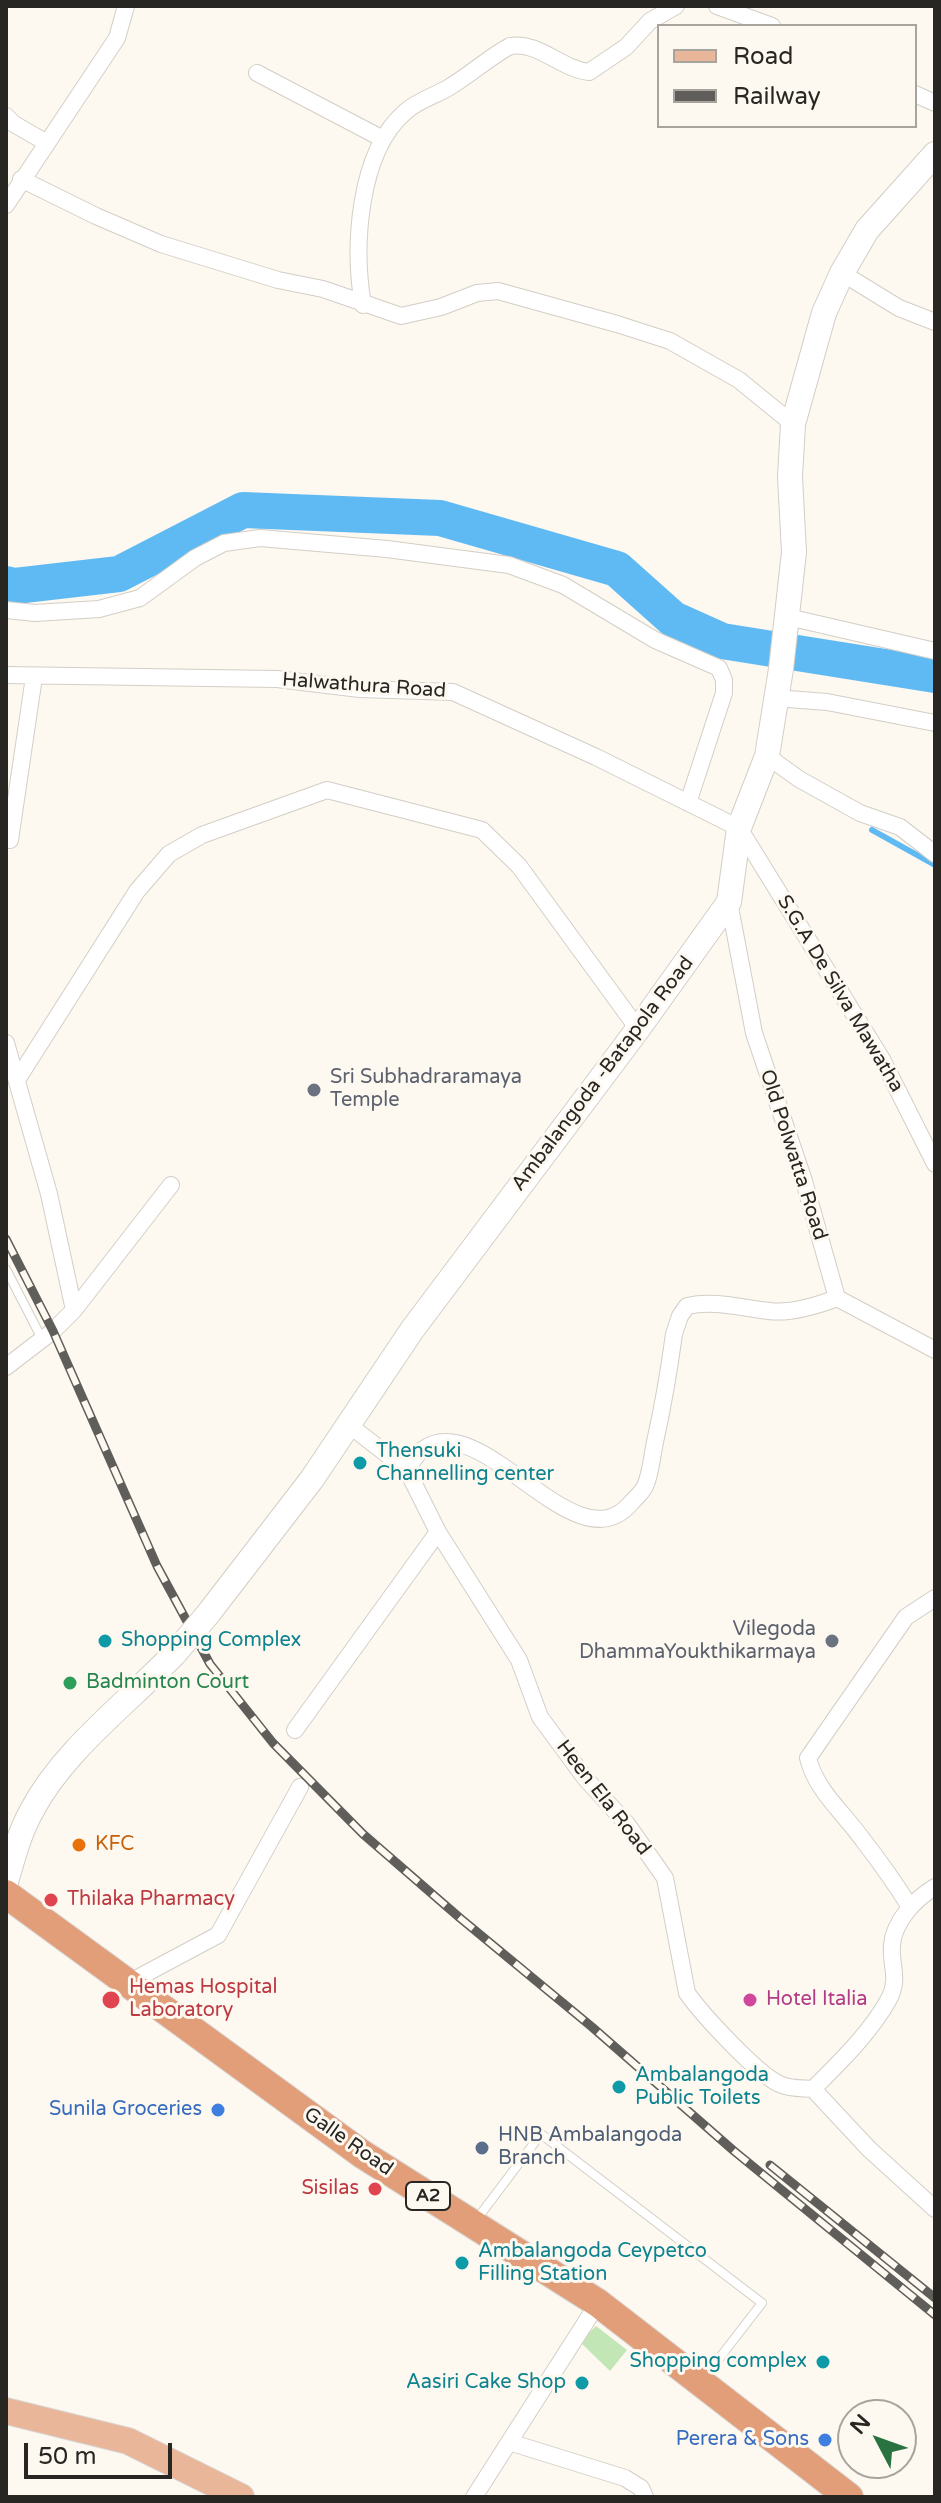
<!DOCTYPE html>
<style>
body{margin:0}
#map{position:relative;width:941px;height:2503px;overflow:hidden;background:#fdf8f0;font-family:"Varela Round",sans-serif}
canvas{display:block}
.frame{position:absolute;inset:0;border:8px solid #272623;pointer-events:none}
.legend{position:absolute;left:657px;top:24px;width:260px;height:104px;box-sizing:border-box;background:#fdf8f0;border:2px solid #a7a49e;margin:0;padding:10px 14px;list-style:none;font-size:24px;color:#272623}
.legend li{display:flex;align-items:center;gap:16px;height:40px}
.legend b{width:40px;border:2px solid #a7a49e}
.north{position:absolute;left:837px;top:2399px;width:80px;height:80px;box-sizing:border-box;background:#fdf8f0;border:2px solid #a7a49e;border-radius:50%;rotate:311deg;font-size:22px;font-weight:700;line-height:32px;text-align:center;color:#272623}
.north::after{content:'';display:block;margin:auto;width:28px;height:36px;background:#297341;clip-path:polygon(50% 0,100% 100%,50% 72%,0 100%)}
.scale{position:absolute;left:24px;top:2443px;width:148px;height:36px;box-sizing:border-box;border:4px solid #272623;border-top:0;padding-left:10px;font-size:24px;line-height:28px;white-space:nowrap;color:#272623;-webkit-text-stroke:6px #fdf8f0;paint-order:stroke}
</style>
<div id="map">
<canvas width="941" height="2503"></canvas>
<div class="frame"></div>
<ul class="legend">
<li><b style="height:10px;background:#e9b69a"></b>Road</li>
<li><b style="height:10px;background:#605e5a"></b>Railway</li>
</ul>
<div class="north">N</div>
<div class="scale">50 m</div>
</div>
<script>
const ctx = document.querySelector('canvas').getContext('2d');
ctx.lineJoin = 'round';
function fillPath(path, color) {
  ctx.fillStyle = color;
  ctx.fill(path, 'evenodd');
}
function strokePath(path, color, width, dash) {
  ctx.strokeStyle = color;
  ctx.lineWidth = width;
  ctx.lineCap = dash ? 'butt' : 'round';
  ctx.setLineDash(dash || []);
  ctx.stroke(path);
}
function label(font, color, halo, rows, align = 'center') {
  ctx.font = font + ' "Varela Round",sans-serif';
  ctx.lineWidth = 6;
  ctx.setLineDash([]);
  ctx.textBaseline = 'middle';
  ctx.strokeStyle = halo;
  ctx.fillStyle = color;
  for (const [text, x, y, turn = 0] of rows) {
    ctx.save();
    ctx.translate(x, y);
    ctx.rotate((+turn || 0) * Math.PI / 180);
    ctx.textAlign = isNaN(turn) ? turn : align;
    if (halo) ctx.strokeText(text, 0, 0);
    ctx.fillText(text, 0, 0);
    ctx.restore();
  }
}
const green = new Path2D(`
 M596 2326 627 2350 610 2371 580 2342Z`);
const stream = new Path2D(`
 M872 830 935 865`);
const river = new Path2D(`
 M6 584 15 586 119 574 243 510 440 518 617 569 673 619 722 641 935 675`);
const service = new Path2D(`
 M6 1269 42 1339
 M477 2219 541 2134 762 2303 704 2378`);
const minor = new Path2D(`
 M717 6 772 26
 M257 73 383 139
 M915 94 935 103
 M6 116 14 124 47 143
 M21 179 96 216 161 244 278 280 323 289 401 316 441 307 477 293 498 291 617 324 670 341 739 380 793 424
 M6 205 117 38 126 6
 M842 273 899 308 935 322
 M363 305C353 247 358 153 405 112 417 101 434 96 448 88 470 75 488 58 510 46 538 41 561 69 589 72L626 47 650 21 676 6
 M6 610 35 613 99 609 140 598 195 558 224 543 260 538 387 549 509 565 563 585 655 640 719 668 724 680V693L688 803
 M788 617 935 651
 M6 675 277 679 360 689 453 692 596 757 739 828 883 1061 935 1164
 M775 698 827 702 935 723
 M767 756 799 779 860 813 900 827 935 854
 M10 840 34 677
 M729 902 754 1033 804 1181 837 1298 935 1350
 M6 1043 49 1194 74 1310 53 1331 6 1367
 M17 1080 137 891 169 854 202 835 327 790 482 830 519 866 638 1029
 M74 1310 171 1185
 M349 1425 407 1470 438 1532 519 1660 540 1717 585 1778 627 1824 665 1878 687 1993C701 2013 760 2078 782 2085 791 2089 804 2088 813 2089L869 2149 935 2209
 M407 1470C411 1463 416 1455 422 1450 483 1405 575 1569 631 1503 636 1497 644 1491 646 1484 651 1471 652 1456 655 1442 663 1406 669 1371 674 1334L680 1316 687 1306C715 1300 741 1308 769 1311 791 1314 816 1306 837 1298
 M295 1730 438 1532
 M910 1907C895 1883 880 1862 863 1840 844 1813 816 1791 808 1758L906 1617 935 1598
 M128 1983 218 1935 300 1787
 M813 2089C839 2063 871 2032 889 1999 900 1978 890 1965 892 1945 894 1921 915 1899 935 1887
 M509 2442 625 2478 641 2488 645 2497
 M474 2497 598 2303`);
const secondary = new Path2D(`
 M208 1614 312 1479 412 1330 638 1029 729 902 739 828 767 756 781 669 794 552 790 477 793 424 824 313 842 273 867 230 935 154
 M6 1882C13 1858 19 1834 31 1812 63 1750 129 1702 176 1652`);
const primary = new Path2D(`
 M6 2411 128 2441 241 2497`);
const trunk = new Path2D(`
 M6 1894 362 2154 598 2303 849 2497`);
const rail = new Path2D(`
 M6 1239 53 1331 157 1566 210 1664 273 1743 363 1834 460 1918 592 2027 734 2151 935 2315
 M770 2165 935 2298`);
const secondaryBridge = new Path2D(`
 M176 1652 208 1614`);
const markers = [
 [314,1090,8,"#6b7280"],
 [360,1463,8,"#0f9aa8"],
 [105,1641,8,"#0f9aa8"],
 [832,1641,8,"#6b7280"],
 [70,1683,8,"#2e9e5b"],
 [79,1845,8,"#e8710a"],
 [51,1900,8,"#e0444e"],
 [111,2000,10,"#e0444e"],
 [750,2000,8,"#d1479c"],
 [619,2087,8,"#0f9aa8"],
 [218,2110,8,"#3f7fe0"],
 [482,2148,8,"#5c6f8a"],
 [375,2189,8,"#e0444e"],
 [462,2263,8,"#0f9aa8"],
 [823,2362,8,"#0f9aa8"],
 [582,2383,8,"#0f9aa8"],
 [825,2440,8,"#3f7fe0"]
];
const shields = [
 [428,2196,44]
];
const shieldNames = [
 ["A2",428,2196]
];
const streetNames = [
 ["Halwathura Road",364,686,4],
 ["S.G.A De Silva Mawatha",840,994,59],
 ["Ambalangoda -Batapola Road",603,1074,-53],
 ["Old Polwatta Road",793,1155,72],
 ["Heen Ela Road",603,1798,52],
 ["Galle Road",348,2142,35]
];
const worshipNames = [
 ["Sri Subhadraramaya",330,1078],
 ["Temple",330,1101],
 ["Vilegoda",816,1630,"right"],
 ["DhammaYoukthikarmaya",816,1653,"right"]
];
const cultureNames = [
 ["Thensuki",376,1452],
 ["Channelling center",376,1475],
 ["Shopping Complex",121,1641],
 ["Ambalangoda",635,2076],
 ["Public Toilets",635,2099],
 ["Ambalangoda Ceypetco",478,2252],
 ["Filling Station",478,2275],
 ["Shopping complex",807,2362,"right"],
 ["Aasiri Cake Shop",566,2383,"right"]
];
const leisureNames = [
 ["Badminton Court",86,1683]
];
const foodNames = [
 ["KFC",95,1845]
];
const healthNames = [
 ["Thilaka Pharmacy",67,1900],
 ["Hemas Hospital",129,1988],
 ["Laboratory",129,2011],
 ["Sisilas",359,2189,"right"]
];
const hotelNames = [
 ["Hotel Italia",766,2000]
];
const shopNames = [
 ["Sunila Groceries",202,2110],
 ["Perera & Sons",809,2440]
];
const serviceNames = [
 ["HNB Ambalangoda",498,2136],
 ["Branch",498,2159]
];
fillPath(green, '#c3e6b7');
strokePath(stream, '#5fbaf3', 6);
strokePath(river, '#5fbaf3', 36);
strokePath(service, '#d3cec6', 10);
strokePath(minor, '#d3cec6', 18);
strokePath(secondary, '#d3cec6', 26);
strokePath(primary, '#d8d8d7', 28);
strokePath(trunk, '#d8d8d7', 30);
strokePath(service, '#fff', 8);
strokePath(minor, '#fff', 16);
strokePath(secondary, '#fff', 24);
strokePath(primary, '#e9b69a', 26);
strokePath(trunk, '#e29e78', 28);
strokePath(rail, '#605e5a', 9);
strokePath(rail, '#fdf8f0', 6, [18]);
strokePath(secondaryBridge, '#d3cec6', 26, []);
strokePath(secondaryBridge, '#fff', 24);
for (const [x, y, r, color] of markers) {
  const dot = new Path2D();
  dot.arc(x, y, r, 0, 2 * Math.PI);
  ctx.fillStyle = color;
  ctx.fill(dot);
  strokePath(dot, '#fdf8f0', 3);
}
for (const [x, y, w] of shields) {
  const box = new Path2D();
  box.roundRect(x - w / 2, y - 14, w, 28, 6);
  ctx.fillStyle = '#fdf8f0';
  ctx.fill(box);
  strokePath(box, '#272623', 2);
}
label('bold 18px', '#272623', null, shieldNames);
label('20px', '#272623', '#fdf8f0', streetNames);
label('20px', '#5b616d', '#fdf8f0', worshipNames, 'left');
label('20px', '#0d838f', '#fdf8f0', cultureNames, 'left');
label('20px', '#27864d', '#fdf8f0', leisureNames, 'left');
label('20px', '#c56008', '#fdf8f0', foodNames, 'left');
label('20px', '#be3a42', '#fdf8f0', healthNames, 'left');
label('20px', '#b23c85', '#fdf8f0', hotelNames, 'left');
label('20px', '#366cbe', '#fdf8f0', shopNames, 'right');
label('20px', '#4e5e75', '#fdf8f0', serviceNames, 'left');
</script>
